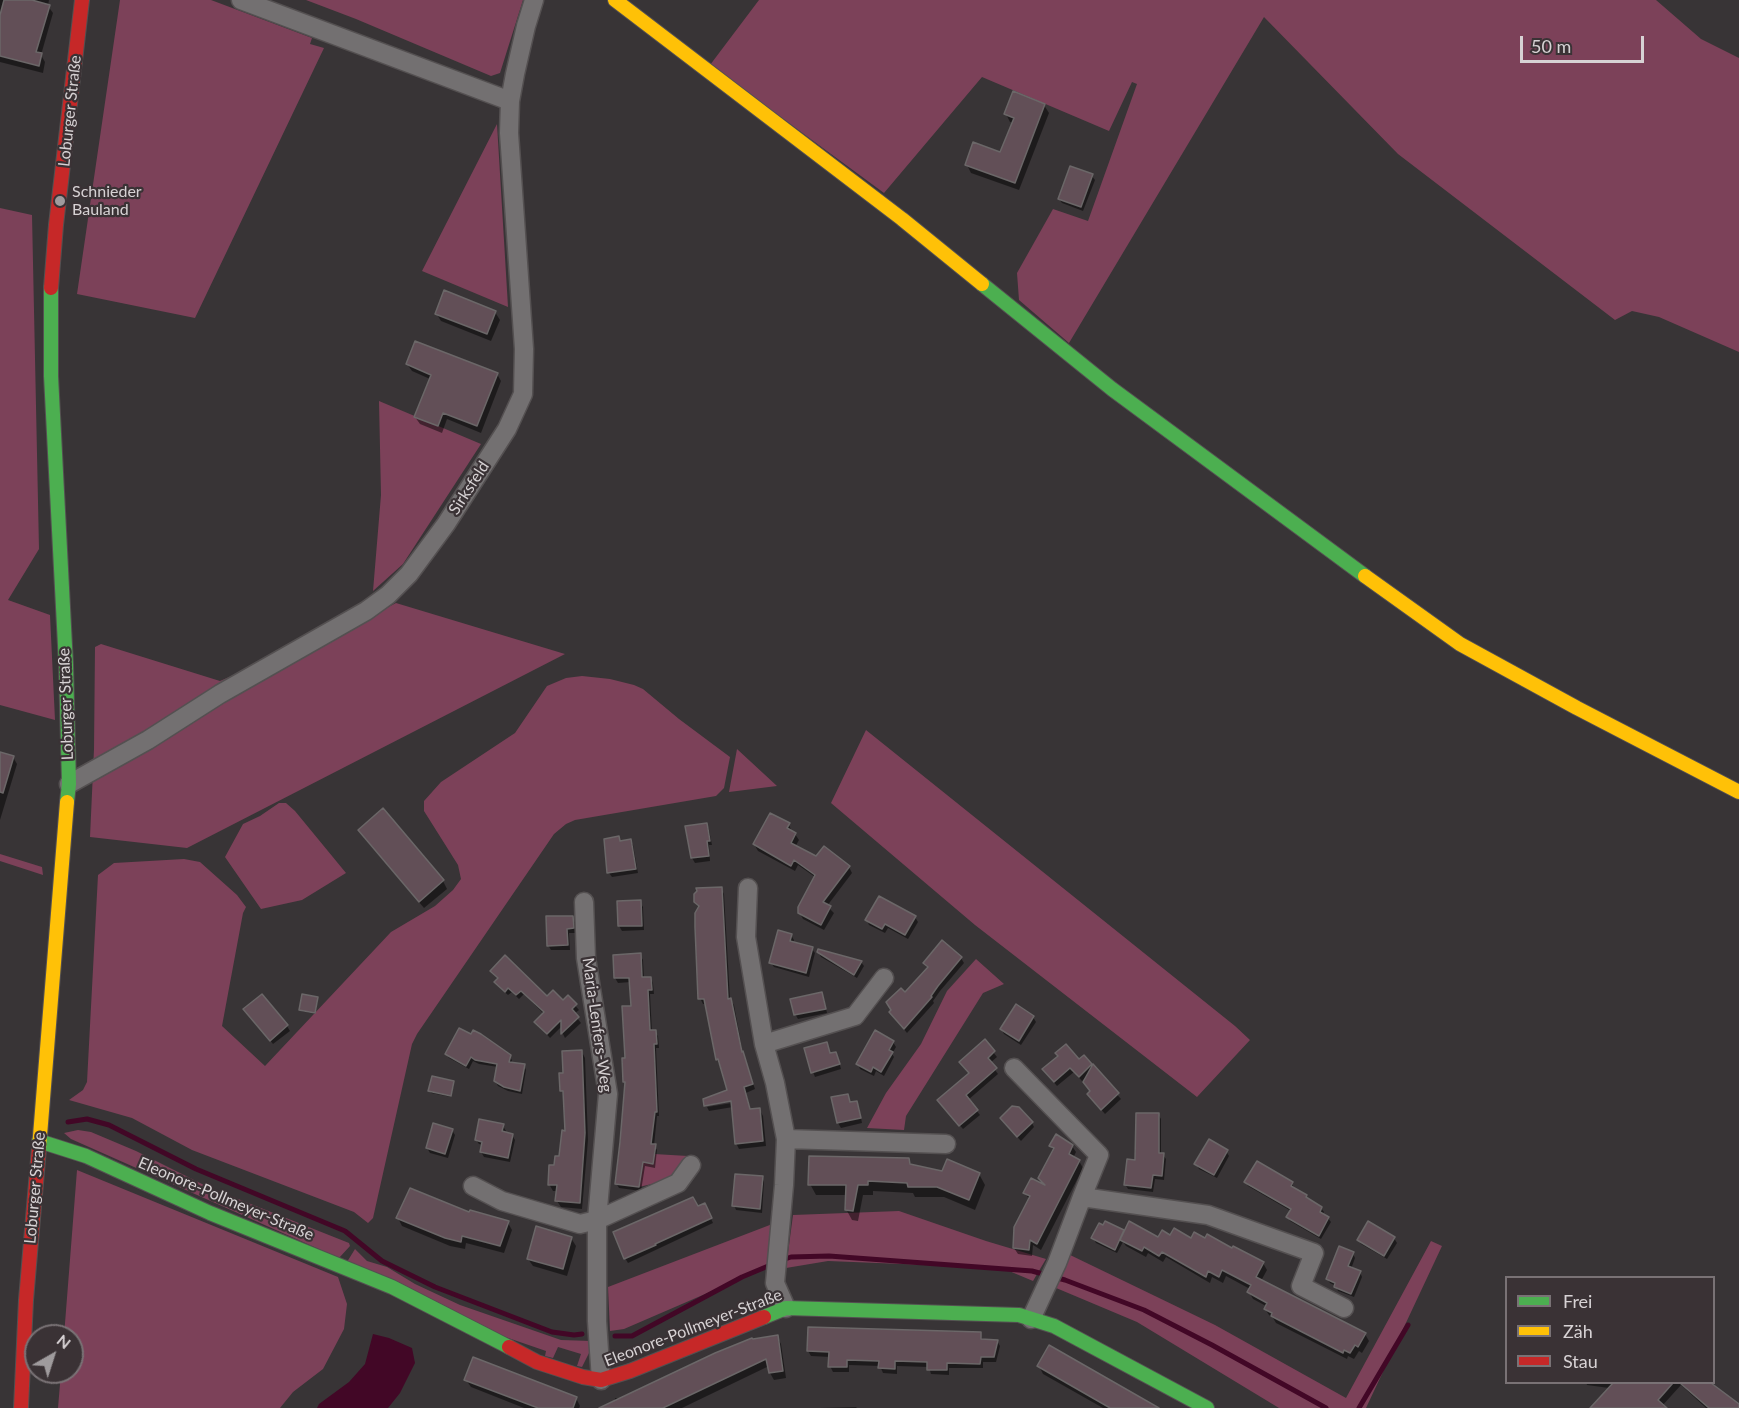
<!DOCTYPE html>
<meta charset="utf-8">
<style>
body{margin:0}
#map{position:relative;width:1739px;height:1408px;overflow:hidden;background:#383436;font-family:Lato,sans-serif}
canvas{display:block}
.legend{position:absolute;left:1505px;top:1276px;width:210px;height:108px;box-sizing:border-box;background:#3a3235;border:2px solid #797275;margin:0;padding:8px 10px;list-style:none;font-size:18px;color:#d7d2d4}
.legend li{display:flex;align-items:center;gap:12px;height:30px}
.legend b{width:30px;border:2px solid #797275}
.north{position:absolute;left:24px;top:1324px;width:60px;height:60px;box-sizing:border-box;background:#3a3235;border:2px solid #797275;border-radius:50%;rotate:39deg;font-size:16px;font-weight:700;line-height:24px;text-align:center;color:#d7d2d4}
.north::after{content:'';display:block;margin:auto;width:21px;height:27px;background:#9f9b9d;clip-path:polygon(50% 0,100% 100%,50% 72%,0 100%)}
.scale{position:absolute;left:1520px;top:36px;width:124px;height:27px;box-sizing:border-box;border:3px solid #d7d2d4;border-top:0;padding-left:8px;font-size:18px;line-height:21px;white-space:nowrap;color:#d7d2d4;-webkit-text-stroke:4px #3a3235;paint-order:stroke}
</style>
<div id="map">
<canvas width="1739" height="1408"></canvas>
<ul class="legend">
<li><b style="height:8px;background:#4caf50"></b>Frei</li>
<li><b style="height:8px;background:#ffc107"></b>Zäh</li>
<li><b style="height:8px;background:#c62828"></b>Stau</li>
</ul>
<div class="north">N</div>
<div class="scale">50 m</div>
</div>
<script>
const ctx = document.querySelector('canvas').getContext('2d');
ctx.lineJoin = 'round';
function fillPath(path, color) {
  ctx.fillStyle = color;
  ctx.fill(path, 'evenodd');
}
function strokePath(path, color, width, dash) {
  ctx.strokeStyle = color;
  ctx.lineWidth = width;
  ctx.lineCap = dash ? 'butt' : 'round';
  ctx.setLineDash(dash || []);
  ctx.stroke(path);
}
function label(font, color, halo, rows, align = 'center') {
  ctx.font = font + ' Lato,sans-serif';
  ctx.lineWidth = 4.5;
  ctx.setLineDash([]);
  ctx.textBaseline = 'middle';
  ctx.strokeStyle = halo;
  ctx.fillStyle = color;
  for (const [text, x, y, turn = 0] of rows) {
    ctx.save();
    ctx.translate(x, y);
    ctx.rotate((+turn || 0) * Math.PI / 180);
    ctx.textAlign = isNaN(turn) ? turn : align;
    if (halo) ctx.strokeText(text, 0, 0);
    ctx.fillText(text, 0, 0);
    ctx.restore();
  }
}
const green = new Path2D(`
 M120 0H211L312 38 310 44 324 48 195 318 77 294Z
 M306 0H523L500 73 491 76 356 19Z
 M759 0H1656L1701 39 1739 58V352L1659 317 1632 311 1615 320 1398 154 1264 17 1069 343 1019 300 1017 273 1053 209 1088 221 1137 84 1132 82 1109 131 982 77 884 193 710 65Z
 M497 124 508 307 422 271Z
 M0 208 32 215 39 549 8 600 50 615 55 720 0 705Z
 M379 401 481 444 403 564 373 591 381 495Z
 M396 603 565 654 187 848 90 837 94 749 95 647 101 644 220 681 369 617Z
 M582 676 610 679 634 685 643 689 679 719 730 757 724 788 716 796 575 820 566 824 554 834 417 1034 412 1044 373 1218 368 1223 354 1212 192 1150 132 1118 69 1100 83 1090 87 1082 98 875 114 863 184 859 200 862 237 895 246 907 243 913 222 1026 265 1066 391 932 435 906 453 890 461 879 458 865 424 811V801L441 782 515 733 547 686 566 678Z
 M866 730 1235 1026 1250 1040 1197 1097 975 925 831 803Z
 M737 749 777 786 729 792Z
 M279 803H286L295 811 346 873 302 900 261 909 225 857 243 824 260 816Z
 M0 854 42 867 43 875 0 861Z
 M976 959 1004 984 983 993 906 1116 904 1130 867 1128 886 1093 921 1044 947 991Z
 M78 1130 91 1132 136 1151 208 1187 349 1243 350 1246 339 1258 71 1139 64 1133Z
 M654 1154 688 1156 673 1179 639 1187 643 1162Z
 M77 1170 338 1277 347 1304 344 1329 323 1369 293 1392 280 1408H58L61 1372H72V1336H64Z
 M899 1211 986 1241 1046 1259 1033 1281 1002 1268 828 1261 786 1268 793 1215Z
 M775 1223 770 1266 624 1329 610 1331 608 1287Z
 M1431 1241 1442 1246 1366 1408H1279L1137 1322 1049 1285 1066 1253 1215 1325 1346 1398Z
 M355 1249 367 1261 387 1267 415 1284 460 1305 561 1340 591 1341V1349L582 1367 577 1366 581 1354 558 1347 553 1358 545 1356 546 1351 485 1330 347 1262Z`);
const water = new Path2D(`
 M373 1334 389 1338 412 1348 415 1363 400 1393 388 1408H317L319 1404 349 1382 365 1364Z`);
const shadow = new Path2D(`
 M0 0H49L48 6 53 13 41 55 45 62 43 73 0 62Z
 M1044 105 1049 113 1019 190 971 173 967 165 1001 154 1013 123 1010 122 1006 114Z
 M1092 176 1095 180 1083 211 1062 203 1059 199Z
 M495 312 500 320 491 341 441 321 436 313Z
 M407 364 497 374 501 381 481 433 447 419 442 433 420 424 415 417 430 379 412 371Z
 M0 753 13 757 17 764 0 820Z
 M383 811 443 881 447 889 424 908 364 838 360 830Z
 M707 825 709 830 712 845H709L710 861 695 863 692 858Z
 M789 825 792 832 795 834 799 840 795 847 816 858 849 867 852 873 827 906 834 913 824 930 803 919 799 912 815 877 798 865 795 871 758 851 754 844Z
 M630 841 633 845 638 873 612 877 609 873 621 842Z
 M721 888 724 894 730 999 734 1005 743 1054 755 1089 746 1093 751 1111 760 1110 763 1116 766 1146 739 1149 736 1143 733 1107 709 1111 707 1107 738 1102V1099L729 1091 717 1059 706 1004H703L700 998 699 907 696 901Z
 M640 902 643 907 644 930 622 931 619 926Z
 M572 917 575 922 576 933H569L570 950H551L548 945Z
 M915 917 918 922 908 939 888 928 885 933 869 925 867 920Z
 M791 935 794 940 793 943 812 949 815 953 809 977 774 967 771 963Z
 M942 943 961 958 964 963 940 991 933 1001 934 1003 907 1033 891 1013 928 969 925 964Z
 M818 952 861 962 864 966 857 978 821 957Z
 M640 955 643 960 644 978H651L653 983 654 994H650L652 1032H655L658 1036 659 1048H656L659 1116H657L654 1146 657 1150 655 1168 645 1166 641 1191 619 1188 616 1183 626 1085 625 1082 632 1008 631 982 618 983 615 978Z
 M492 971 547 998 563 1002 568 997 579 1010 574 1014 581 1023 565 1038 563 1034 562 1026 550 1038 536 1022 544 1014 524 994 519 999 512 992 508 995 499 987 496 982 499 979Z
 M821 994 824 999 827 1013 798 1019 795 1014Z
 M317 999 318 1000 315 1014 301 1011 300 1010Z
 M1016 1006 1033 1017 1036 1022 1021 1045 1004 1034 1001 1029Z
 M245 1010 287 1026 290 1031 273 1044Z
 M893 1042 896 1047 892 1054 894 1057 884 1076 876 1071 874 1076 860 1069 858 1064Z
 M985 1042 997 1057 990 1063 998 1074 968 1100 980 1115 963 1129 942 1105 970 1074Z
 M582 1052 585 1058 588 1140 582 1209 561 1207 557 1201 558 1191H553L549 1184 561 1158 567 1132 565 1096 562 1091 565 1074Z
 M446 1054 509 1056 512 1060 511 1064 524 1066 526 1070 522 1094 508 1091 498 1086 495 1081 498 1067 479 1064 473 1061 469 1069 449 1058Z
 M830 1055 838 1058 841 1069 815 1077 813 1072Z
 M1079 1061 1091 1065 1121 1099 1105 1114 1092 1099 1088 1075 1082 1081 1074 1072 1057 1086 1047 1074Z
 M453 1082 454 1084 451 1097 431 1093 430 1091Z
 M848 1096 851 1103 856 1102 859 1107 862 1123 841 1128 838 1123 833 1098Z
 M1158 1114 1161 1119V1154L1163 1155 1166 1159 1164 1180 1155 1179 1153 1192 1128 1189 1125 1184Z
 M1004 1123H1032L1034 1127 1021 1141Z
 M503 1126 506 1131 505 1134 512 1135 515 1140 510 1162 484 1157 481 1152 483 1145 479 1144 476 1140Z
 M452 1130 455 1135 448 1158 430 1153 427 1148Z
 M1051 1146H1072L1076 1152 1073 1158 1079 1161 1083 1168 1041 1250 1033 1245 1032 1256 1018 1254 1014 1248 1029 1199 1025 1193 1045 1187 1040 1178 1054 1151Z
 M1226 1151 1229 1156 1217 1178 1199 1169 1196 1164Z
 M908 1159 912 1166 943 1173 979 1174 985 1185 975 1210 944 1197H915L913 1193 873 1191V1195H863L858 1221 852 1220 846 1209 847 1195H816L810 1184Z
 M762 1177 764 1182 762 1213 736 1210 734 1205Z
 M1246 1182 1292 1183 1294 1188V1189L1321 1208 1324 1212 1322 1215 1328 1218 1331 1222 1321 1239 1290 1221 1288 1217 1291 1211 1248 1186Z
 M697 1208 707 1210 713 1223 628 1263 625 1258Z
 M470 1214 508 1223 512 1230 504 1253 466 1243 465 1249 450 1246 402 1226 398 1218Z
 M1123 1231 1125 1234 1159 1239 1171 1237 1191 1240 1263 1263 1267 1270 1261 1281 1365 1334 1369 1341 1362 1353 1359 1351 1354 1359 1348 1356 1347 1359 1276 1323 1273 1318 1269 1315 1265 1309 1266 1306 1253 1299 1249 1292 1250 1289 1226 1276 1223 1283 1212 1277 1210 1283 1166 1257 1163 1262 1148 1253 1146 1257 1126 1246 1123 1242 1117 1253 1096 1243 1093 1238Z
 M571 1238 576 1246 567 1276 533 1266 528 1259Z
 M1394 1238 1397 1243 1387 1259 1361 1244 1358 1240Z
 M1353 1254 1355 1258 1351 1269 1360 1272 1362 1277 1354 1297 1338 1291 1336 1286 1330 1283 1327 1279Z
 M980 1334 983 1341H997L1000 1346 996 1362H983V1368H949V1375L931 1374 929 1367 897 1366V1374L883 1373 880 1366 849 1365V1372H833L830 1366V1357L811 1356 808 1351Z
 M777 1337 781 1344 786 1378 774 1380 770 1373 769 1366 682 1408H614L615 1398 622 1399Z
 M1039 1366 1149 1408H1103L1043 1374Z
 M466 1380 576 1398 580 1406 579 1408H524L471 1387Z
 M1586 1382H1709L1723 1395 1739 1406V1408H1706L1681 1385 1662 1406 1664 1408H1597L1609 1388 1587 1385Z
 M856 1407 857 1408H820Z`);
const stream = new Path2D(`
 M68 1122 87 1119 109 1125 196 1169 345 1231 382 1261 435 1287 552 1332 574 1335 582 1334
 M782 1260 791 1257 829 1256 1032 1271 1065 1280 1144 1310 1212 1345 1326 1408
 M615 1336H632L742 1277 773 1264
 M1359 1408 1408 1325`);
const building = new Path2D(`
 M4 0H32L50 5 36 52 42 53 39 66 0 56V15Z
 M1013 91 1045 104 1015 183 965 165 973 142 1000 152 1014 118 1004 114Z
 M1070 166 1093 174 1081 207 1058 199Z
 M444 290 496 311 487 334 435 314Z
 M415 341 498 373 477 426 443 413 438 426 414 417 431 375 406 364Z
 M0 752 14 756 3 793 0 792Z
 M383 808 444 880 419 902 358 830Z
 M770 813 790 823 787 828 796 833 791 843 816 856 824 846 850 866 823 902 831 906 821 925 798 913V907L815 875 794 860 791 866 753 844Z
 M707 823 710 841H707L709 856 691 858 685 826Z
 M619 836 620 841 631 839 636 869 607 873 604 839Z
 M722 887 728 999 731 998 742 1052 743 1051 753 1084 744 1087 750 1109 760 1108 763 1141 735 1144 731 1101 704 1106 703 1099 727 1090 718 1059 716 1060 704 999H698L695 927V913L699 906 694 902V894L697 891 696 888Z
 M879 896 916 916 905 935 885 924 882 929 865 920Z
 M641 900 642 926H618L617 901Z
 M546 916H573L574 928 567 929 568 945 547 946Z
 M778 930 792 934 790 941 813 947 806 973 769 963Z
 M942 940 962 957 938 986 931 996 932 997 904 1029 889 1012 891 1010 886 1002 901 988 905 992 928 967 923 963Z
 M818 949 862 961 854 975 817 952Z
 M641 953 642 977H651L652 990H648L650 1030H656L657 1044H654L657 1112H655L651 1144H656L653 1164 643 1162 639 1187 615 1184 620 1142 625 1082H623L622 1058H625L622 1006H631L629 978H614L613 955Z
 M505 955 547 996 553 990 563 1000 568 995 577 1004 572 1009 579 1017 561 1034V1020L547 1034 534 1022 544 1012 521 991 516 995 508 988 505 992 494 982 498 978 490 971Z
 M822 992 826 1009 794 1015 790 999Z
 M262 994 288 1025 270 1041 243 1009Z
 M302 994 318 997 315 1013 299 1010Z
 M1016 1004 1034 1016 1019 1041 1000 1029Z
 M459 1028 471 1034 473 1030 481 1034 511 1055 509 1062 525 1064 520 1091 504 1087 494 1081 497 1064 475 1060 471 1057 466 1066 445 1054Z
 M875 1030 894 1041 889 1050 893 1052 881 1072 873 1067 871 1072 856 1064Z
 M985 1039 995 1051 988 1058 997 1068 966 1095 978 1110 959 1126 937 1100 969 1073 959 1062Z
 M827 1042 830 1053 836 1052 840 1064 811 1073 804 1048Z
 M1066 1044 1079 1059 1084 1055 1092 1064 1079 1077 1070 1068 1054 1082 1042 1069 1058 1056 1055 1053Z
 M582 1050 585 1133 580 1203 555 1201 557 1185H548L549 1165H554L555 1156H559L562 1130 565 1131 563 1091H560L559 1073H563L562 1051Z
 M1093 1064 1119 1093 1101 1110 1087 1094 1090 1091 1083 1082Z
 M432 1076 454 1081 451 1096 428 1091Z
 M848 1094 850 1102 857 1101 861 1118 837 1123 831 1097Z
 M1012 1106 1019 1107 1033 1122 1017 1137 1000 1118Z
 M1136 1113H1159V1153H1164L1162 1176 1153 1175 1151 1188 1124 1185 1127 1159 1135 1160Z
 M479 1119 504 1124 502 1131 513 1134 508 1158 480 1152 482 1142 475 1140Z
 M433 1123 453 1129 445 1154 426 1148Z
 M1056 1134 1073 1145 1069 1154 1080 1160 1037 1244 1030 1240 1029 1250 1013 1248 1014 1227 1030 1196 1023 1193 1031 1178 1045 1185 1038 1178 1054 1148 1049 1146Z
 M1209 1139 1228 1150 1214 1175 1194 1164Z
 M809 1156 909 1158 910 1164 942 1171 947 1159 980 1173 969 1200 937 1187H908L907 1183 868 1181V1185H858L853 1211 845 1210 846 1185H808Z
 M1257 1161 1293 1182 1291 1186 1307 1195 1306 1197 1322 1207 1320 1212 1329 1217 1319 1236 1286 1217 1291 1209 1244 1182Z
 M735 1174 763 1176 760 1209 732 1206Z
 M410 1188 469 1212 470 1210 509 1221 500 1246 462 1236 461 1242 445 1238 396 1218Z
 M693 1197 698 1206 705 1203 712 1218 655 1244 656 1245 624 1259 613 1232Z
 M1105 1221 1124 1230 1115 1250 1091 1238 1099 1223 1103 1225Z
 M1129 1221 1158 1237 1162 1230 1170 1235 1174 1228 1191 1238 1194 1232 1205 1238 1207 1234 1232 1248 1233 1246 1264 1262 1256 1277 1366 1333 1358 1347 1355 1345 1350 1353 1344 1350 1343 1353 1271 1316 1272 1313 1264 1309 1267 1303 1247 1292 1251 1285 1222 1270 1219 1277 1208 1271 1206 1277 1162 1252 1159 1256 1144 1247 1142 1251 1120 1240Z
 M1368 1221 1395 1237 1384 1256 1357 1240Z
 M536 1226 572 1237 563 1269 527 1259Z
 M1339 1246 1354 1252 1348 1266 1361 1271 1351 1294 1334 1287 1335 1283 1326 1279Z
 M808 1327 981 1332V1339L998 1340 994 1357H981L980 1364 947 1363V1370H927V1362L895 1361V1369L878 1368 879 1361 847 1360V1367H828L829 1352 807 1351Z
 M778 1335 783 1371 769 1373 766 1359 663 1408H599L715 1353 752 1338 753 1339Z
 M1049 1345 1159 1408H1110L1037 1366Z
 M473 1357 577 1397 573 1408H538L464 1380Z
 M1613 1383H1673L1658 1400 1667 1408H1590Z
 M1680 1383H1711L1739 1404V1408H1709Z`);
const street = new Path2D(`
 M241 0 510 101
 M69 784 148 740 220 694 366 611 388 595 409 574 446 524 507 429 523 394 524 349 509 133 510 101 515 74 526 26 534 0
 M748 888 746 937 764 1044 775 1083 786 1139 784 1185 775 1283 786 1308
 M584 902 586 958 608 1094 597 1220V1321L601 1380
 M764 1044 855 1016 884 978
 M1014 1068 1099 1155 1082 1197
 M786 1139 946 1144
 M473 1186 502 1201 580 1224 597 1220 678 1183 691 1165
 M1031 1319 1057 1263 1082 1197 1208 1215 1314 1253 1301 1286 1344 1308`);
const fast = new Path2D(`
 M982 284 1112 389 1365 576
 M51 288V376L66 665 69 784 67 802
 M39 1141 86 1156 210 1213 392 1287 509 1347
 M764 1317 786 1308 1019 1315 1054 1326 1207 1408`);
const slow = new Path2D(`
 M615 0 902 219 982 284
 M1365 576 1460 644 1577 708 1739 792
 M39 1148 67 802`);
const jam = new Path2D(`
 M51 288 56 225 82 0
 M509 1347 537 1362 583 1377 601 1380 630 1371 764 1317
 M21 1408 26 1300 39 1148`);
const markers = [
 [60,201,6,"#9f9b9d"]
];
const streetNames = [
 ["Loburger Straße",70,111,-84],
 ["Sirksfeld",469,488,-57],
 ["Loburger Straße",66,704,-92],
 ["Maria-Lenfers-Weg",597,1025,82],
 ["Loburger Straße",35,1188,-85],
 ["Eleonore-Pollmeyer-Straße",226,1199,23],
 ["Eleonore-Pollmeyer-Straße",693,1328,-21]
];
const poiNames = [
 ["Schnieder",72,192],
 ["Bauland",72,210]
];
fillPath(green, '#7c4159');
fillPath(water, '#420726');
fillPath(shadow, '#0007');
strokePath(stream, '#420726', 5);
fillPath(building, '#624f57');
strokePath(building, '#6b6768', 1.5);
strokePath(street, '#545051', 21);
strokePath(fast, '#545051', 16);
strokePath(slow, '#545051', 16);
strokePath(jam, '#545051', 16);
strokePath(street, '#737071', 18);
strokePath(fast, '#4caf50', 14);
strokePath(slow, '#ffc107', 14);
strokePath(jam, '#c62828', 14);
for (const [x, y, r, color] of markers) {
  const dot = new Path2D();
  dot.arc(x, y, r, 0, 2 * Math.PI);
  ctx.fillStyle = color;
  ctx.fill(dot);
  strokePath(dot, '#3a3235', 2);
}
label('16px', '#d7d2d4', '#3a3235', streetNames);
label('16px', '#d7d2d4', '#3a3235', poiNames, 'left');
</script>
